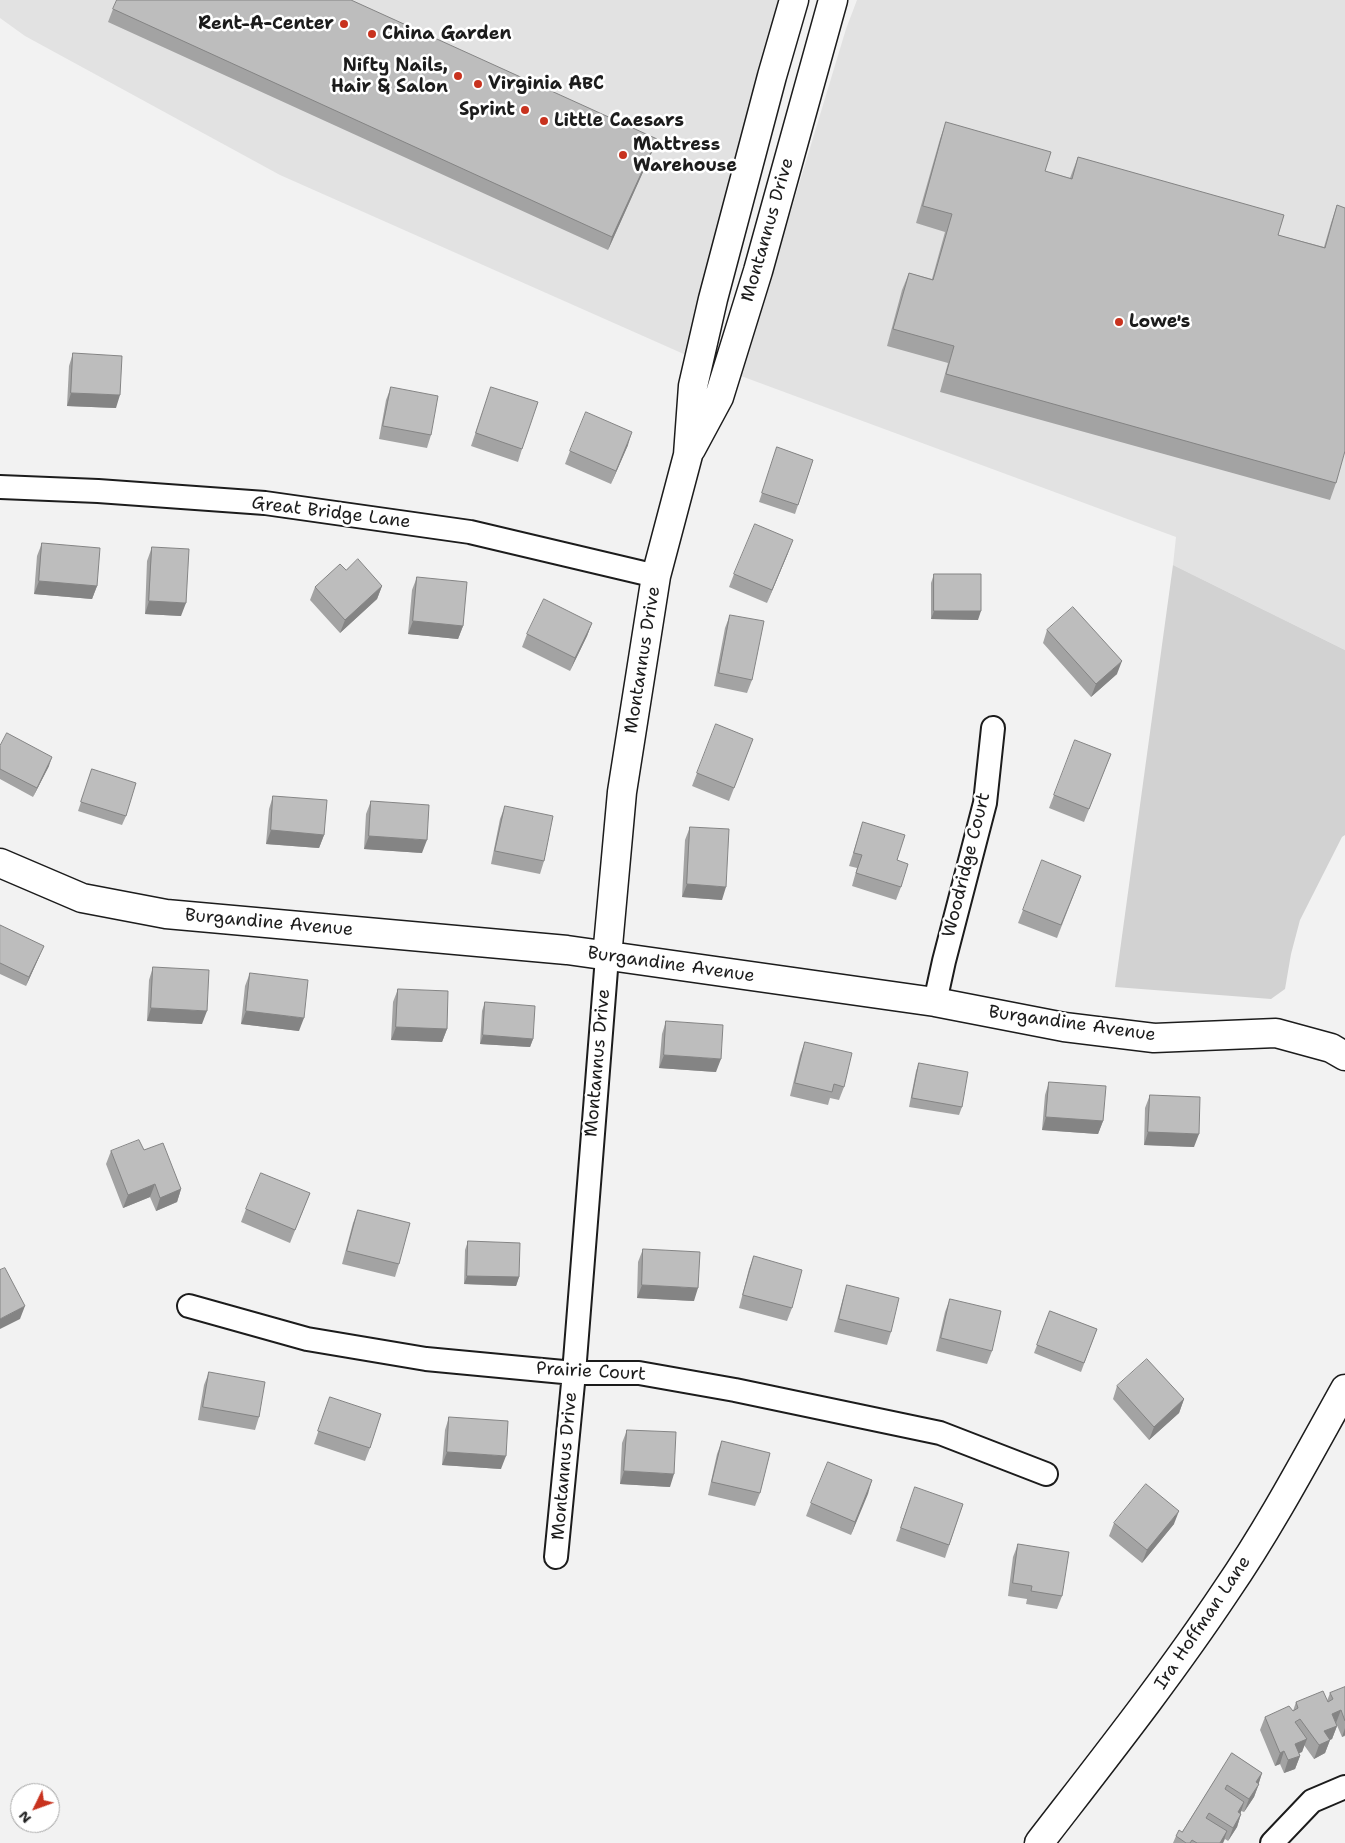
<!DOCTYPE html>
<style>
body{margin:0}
#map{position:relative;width:1345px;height:1843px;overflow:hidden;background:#f2f2f2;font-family:"Shantell Sans",sans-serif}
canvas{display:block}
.north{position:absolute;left:10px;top:1783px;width:50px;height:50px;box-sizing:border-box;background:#fff;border:1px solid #a4a4a4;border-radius:50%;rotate:228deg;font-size:14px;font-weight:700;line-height:20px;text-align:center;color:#1c1c1c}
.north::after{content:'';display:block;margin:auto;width:18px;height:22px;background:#c8321e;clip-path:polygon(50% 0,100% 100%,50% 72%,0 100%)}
</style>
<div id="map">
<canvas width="1345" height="1843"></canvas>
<div class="north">N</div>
</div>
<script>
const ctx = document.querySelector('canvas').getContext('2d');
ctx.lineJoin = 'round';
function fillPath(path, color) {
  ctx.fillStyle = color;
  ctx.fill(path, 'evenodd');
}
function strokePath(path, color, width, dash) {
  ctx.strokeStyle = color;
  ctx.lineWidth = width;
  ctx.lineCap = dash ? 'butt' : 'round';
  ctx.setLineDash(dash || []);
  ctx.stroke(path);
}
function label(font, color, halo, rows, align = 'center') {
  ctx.font = font + ' "Shantell Sans",sans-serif';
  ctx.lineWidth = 5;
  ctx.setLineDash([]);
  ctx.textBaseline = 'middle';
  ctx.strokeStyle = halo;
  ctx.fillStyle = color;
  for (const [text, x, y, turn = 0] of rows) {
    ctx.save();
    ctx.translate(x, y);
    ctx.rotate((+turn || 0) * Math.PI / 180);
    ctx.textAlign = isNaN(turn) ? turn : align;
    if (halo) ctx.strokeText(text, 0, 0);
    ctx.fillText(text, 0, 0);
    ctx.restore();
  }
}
const built = new Path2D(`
 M0 0H782L709 263 686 355 280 175 25 36 0 18Z
 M857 0H1345V650L1173 565 1176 537 741 376 846 29Z`);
const green = new Path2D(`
 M1173 565 1345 650V835L1342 837 1300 920 1291 954 1285 989 1271 999 1115 987Z`);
const minor = new Path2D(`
 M0 487 98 491 265 503 470 532 656 576
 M935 1002 944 961 985 803 993 728
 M189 1306 307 1339 426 1359 574 1373H639L735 1390 940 1433 1046 1474
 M556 1557 574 1373 607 957
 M1272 1843 1312 1801 1345 1787`);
const tertiary = new Path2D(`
 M691 449 719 397 758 271 833 0
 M0 863 82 898 166 914 567 950 935 1002 1064 1027 1154 1038 1276 1033 1331 1048 1345 1056
 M607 957 622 792 656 576 688 455 693 386 713 299 772 76 794 0`);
const secondary = new Path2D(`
 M1039 1843C1103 1760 1168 1678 1226 1591 1270 1527 1307 1457 1345 1389`);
const wall = new Path2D(`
 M113 9 657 139 652 152 608 250 108 22Z
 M946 122 1045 171 1070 178 1078 157 1278 235 1324 247 1331 223 1337 205 1336 483 1330 500 940 392 948 363 887 346 902 290 909 273 932 279 945 232 916 223 940 139Z
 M73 353 116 408 67 406 69 366Z
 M391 387 431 435 427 448 379 439 386 400Z
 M491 387 522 449 518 462 471 446Z
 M628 445 611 484 565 464 570 451Z
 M777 447 813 460 795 514 759 502Z
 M42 543 97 586 92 599 34 594 37 556Z
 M152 547 181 616 145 614 147 561Z
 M788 553 767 603 729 587 734 574Z
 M934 574 978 620 931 619V583Z
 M417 577 463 626 458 639 408 634 412 590Z
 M382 586 377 599 340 633 310 600 315 587Z
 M730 615 752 680 747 693 714 686 725 628Z
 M592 623 587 636 570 671 522 647 527 634Z
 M1047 630 1117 674 1091 697 1043 643Z
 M753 739 729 801 692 786 697 773Z
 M0 746 49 766 33 797 0 779Z
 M1111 754 1084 822 1049 808 1054 795Z
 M92 769 126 816 122 825 78 811Z
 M273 796 324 835 319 848 266 844 269 809Z
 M371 801 422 853 364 849 366 814Z
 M505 806 544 861 540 874 491 864 500 819Z
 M863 822 897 860 901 887 896 900 852 886 857 868 849 866Z
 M690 827 722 900 682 897 685 840Z
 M1081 876 1057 938 1018 923 1023 910Z
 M0 925 40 955 26 986 0 974Z
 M153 967 202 1024 147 1021 149 980Z
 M250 973 299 1031 241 1024 245 986Z
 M398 989 447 1029 442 1042 391 1040 393 1002Z
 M485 1002 533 1039 530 1047 480 1044 482 1011Z
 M666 1021 716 1072 659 1068 662 1034Z
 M805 1042 844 1087 839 1100 830 1098 828 1105 790 1096 800 1055Z
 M919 1063 962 1107 959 1115 909 1107 916 1071Z
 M1049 1082 1103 1121 1098 1134 1042 1130 1045 1095Z
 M1150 1095 1194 1147 1144 1145 1145 1108Z
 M144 1150 181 1189 177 1202 156 1211 150 1197 123 1208 106 1164 111 1151Z
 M310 1193 290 1243 241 1222 246 1209Z
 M358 1210 399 1264 395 1277 342 1264 353 1223Z
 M468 1241 519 1277 516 1286 464 1284 465 1250Z
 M643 1249 694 1301 637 1298 638 1262Z
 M754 1256 792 1308 787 1321 739 1308 749 1269Z
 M847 1285 891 1332 887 1345 834 1332 843 1298Z
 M950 1299 992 1351 987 1364 936 1351 945 1312Z
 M1050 1311 1097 1329 1081 1372 1034 1353Z
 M209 1372 259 1417 255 1430 198 1420 204 1385Z
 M1117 1386 1184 1399 1179 1413 1149 1440 1113 1399Z
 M330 1397 370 1448 365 1461 314 1444Z
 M449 1417 501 1469 442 1465 445 1430Z
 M627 1430 670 1487 620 1484 622 1443Z
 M722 1441 760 1493 755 1506 708 1495 717 1454Z
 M872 1480 851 1535 806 1516 811 1503Z
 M910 1500 963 1504 945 1558 896 1541Z
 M1114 1523 1174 1524 1142 1563 1109 1536Z
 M1018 1544 1062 1596 1057 1609 1026 1604 1027 1599 1008 1596 1013 1557Z
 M1345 1687V1736L1342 1737 1336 1723 1337 1726 1332 1739 1330 1740 1325 1753 1314 1759 1304 1745 1302 1752 1299 1753 1300 1756 1295 1769 1284 1773 1280 1764 1275 1766 1260 1730 1265 1717 1293 1711 1296 1702 1327 1701 1330 1693Z
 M1232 1753 1262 1773 1254 1797 1244 1812 1241 1811 1240 1814H1241L1237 1827 1228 1841 1225 1839 1223 1843H1173L1176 1836 1182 1832Z`);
const shadedWall = new Path2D(`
 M657 139 652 152 608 250 612 237Z
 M71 393 120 395 116 408 67 406Z
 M632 432 628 445 611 484 616 471Z
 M793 540 788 553 767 603 772 590Z
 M39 581 97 586 92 599 34 594Z
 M382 586 377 599 340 633 345 620Z
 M149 601 186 603 181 616 145 614Z
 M934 611H981L978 620 931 619Z
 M413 621 463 626 458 639 408 634Z
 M592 623 587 636 570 671 575 658Z
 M1122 661 1117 674 1091 697 1096 684Z
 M52 757 49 766 33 797 37 788Z
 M271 830 324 835 319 848 266 844Z
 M369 836 427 840 422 853 364 849Z
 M687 884 726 887 722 900 682 897Z
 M44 946 40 955 26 986 29 977Z
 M151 1008 207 1011 202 1024 147 1021Z
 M246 1011 304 1018 299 1031 241 1024Z
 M396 1027 447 1029 442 1042 391 1040Z
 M483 1035 533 1039 530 1047 480 1044Z
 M664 1055 721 1059 716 1072 659 1068Z
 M1046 1117 1103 1121 1098 1134 1042 1130Z
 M1148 1132 1199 1134 1194 1147 1144 1145Z
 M155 1184 150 1197 123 1208 128 1195Z
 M181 1189 177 1202 156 1211 160 1198Z
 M467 1276 519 1277 516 1286 464 1284Z
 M642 1285 698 1288 694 1301 637 1298Z
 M25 1306 20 1319 0 1329V1319Z
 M1184 1399 1179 1413 1149 1440 1154 1427Z
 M447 1452 506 1456 501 1469 442 1465Z
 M624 1471 674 1474 670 1487 620 1484Z
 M872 1480 868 1494 851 1535 855 1522Z
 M1179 1511 1174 1524 1142 1563 1147 1550Z
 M1341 1710 1336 1723 1332 1714Z
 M1337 1726 1332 1739 1319 1744 1324 1731Z
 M1345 1728V1735L1342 1737Z
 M1307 1739 1302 1752 1290 1757 1295 1744Z
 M1330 1740 1325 1753 1314 1759 1319 1745Z
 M1284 1751 1280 1764 1275 1766 1280 1753Z
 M1300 1756 1295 1769 1284 1773 1288 1760Z
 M1262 1773 1258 1786 1256 1782Z
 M1259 1784 1254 1797 1244 1812 1249 1799Z
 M1244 1802 1240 1815 1238 1812Z
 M1241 1814 1237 1827 1228 1841 1233 1828Z
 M1227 1831 1223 1843H1220Z`);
const building = new Path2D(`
 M117 0H351L657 139 612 237 113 9Z
 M946 122 1051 152 1045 171 1072 179 1078 157 1284 215 1278 235 1325 248 1337 205 1345 208V451L1336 483 946 374 954 346 893 329 909 273 933 280 952 214 923 206Z
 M73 353 122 356 120 395 71 393Z
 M391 387 438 396 431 435 383 426Z
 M491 387 538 402 522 449 476 433Z
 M586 412 632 432 616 471 570 451Z
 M777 447 813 460 798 505 762 493Z
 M755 524 793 540 772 590 734 574Z
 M42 543 100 548 97 586 39 581Z
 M152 547 189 549 186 603 149 601Z
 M358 559 382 586 345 620 315 587 340 564 346 570Z
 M934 574H981V611H934Z
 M417 577 467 582 463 626 413 621Z
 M544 599 592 623 575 658 527 634Z
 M1073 607 1122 661 1096 684 1047 630Z
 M730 615 764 621 752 680 719 673Z
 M716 724 753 739 734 788 697 773Z
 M7 733 52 757 37 788 0 769V746Z
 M1075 740 1111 754 1089 809 1054 795Z
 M92 769 136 783 126 816 81 802Z
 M273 796 327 800 324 835 271 830Z
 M371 801 429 805 427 840 369 836Z
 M505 806 553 816 544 861 495 851Z
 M863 822 905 835 897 860 908 864 901 887 856 873 862 855 854 853Z
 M690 827 729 829 726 887 687 884Z
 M1042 860 1081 876 1061 925 1023 910Z
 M0 925 44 946 29 977 0 963Z
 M153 967 209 970 207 1011 151 1008Z
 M250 973 308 980 304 1018 246 1011Z
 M398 989 448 991 447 1029 396 1027Z
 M485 1002 535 1006 533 1039 483 1035Z
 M666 1021 723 1025 721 1059 664 1055Z
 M805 1042 852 1053 844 1087 834 1084 832 1092 795 1083Z
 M919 1063 968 1072 962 1107 912 1098Z
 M1049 1082 1106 1086 1103 1121 1046 1117Z
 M1150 1095 1200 1097 1199 1134 1148 1132Z
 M139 1140 144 1150 163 1143 181 1189 160 1198 155 1184 128 1195 111 1151Z
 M261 1173 310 1193 295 1230 246 1209Z
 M358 1210 410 1223 399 1264 347 1251Z
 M468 1241 520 1243 519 1277 467 1276Z
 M643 1249 700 1252 698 1288 642 1285Z
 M754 1256 802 1270 792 1308 743 1295Z
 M5 1268 25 1306 0 1319V1270Z
 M847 1285 899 1298 891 1332 839 1319Z
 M950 1299 1001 1311 992 1351 941 1338Z
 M1050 1311 1097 1329 1084 1363 1037 1345Z
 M1147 1359 1184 1399 1154 1427 1117 1386Z
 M209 1372 265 1382 259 1417 203 1407Z
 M330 1397 381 1414 370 1448 318 1431Z
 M449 1417 508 1421 506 1456 447 1452Z
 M627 1430 676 1432 674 1474 624 1471Z
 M722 1441 770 1453 760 1493 712 1482Z
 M828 1462 872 1480 855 1522 811 1503Z
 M1146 1484 1179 1511 1147 1550 1114 1523Z
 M915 1487 963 1504 949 1545 901 1528Z
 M1018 1544 1069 1552 1062 1596 1031 1591 1032 1586 1013 1583Z
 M1345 1687V1721L1341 1710 1332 1714 1337 1726 1324 1731 1330 1740 1319 1745 1300 1719 1295 1722 1307 1739 1295 1744 1300 1756 1288 1760 1284 1751 1280 1753 1265 1717 1289 1706 1293 1711 1298 1708 1296 1702 1323 1691 1328 1702 1333 1699 1330 1693Z
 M1232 1753 1262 1773 1256 1782 1259 1784 1249 1799 1227 1785 1225 1789 1244 1802 1238 1812 1241 1814 1233 1828 1209 1813 1206 1818 1227 1831 1220 1843H1197L1192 1840 1190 1843H1186L1176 1836 1179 1830 1182 1832Z`);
const markers = [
 [344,24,5,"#c8321e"],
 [372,34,5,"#c8321e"],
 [458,76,5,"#c8321e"],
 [478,84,5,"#c8321e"],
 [525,110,5,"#c8321e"],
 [544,121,5,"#c8321e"],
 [623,155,5,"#c8321e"],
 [1119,322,5,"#c8321e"]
];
const poiNames = [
 ["Rent-A-Center",334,24,"right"],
 ["China Garden",382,34],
 ["Nifty Nails,",448,66,"right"],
 ["Hair & Salon",448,87,"right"],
 ["Virginia ABC",488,84],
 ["Sprint",515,110,"right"],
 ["Little Caesars",554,121],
 ["Mattress",633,145],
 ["Warehouse",633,166],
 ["Lowe's",1129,322]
];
const streetNames = [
 ["Montannus Drive",768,230,-74],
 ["Great Bridge Lane",331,513,7],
 ["Montannus Drive",643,660,-81],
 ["Woodridge Court",967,865,-76],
 ["Burgandine Avenue",269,923,5],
 ["Burgandine Avenue",671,965,8],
 ["Burgandine Avenue",1072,1024,8],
 ["Montannus Drive",598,1063,-85],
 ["Prairie Court",591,1372,3],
 ["Montannus Drive",565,1466,-85],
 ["Ira Hoffman Lane",1203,1623,-56]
];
fillPath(built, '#e2e2e2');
fillPath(green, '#d2d2d2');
strokePath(minor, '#1c1c1c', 26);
strokePath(tertiary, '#1c1c1c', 31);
strokePath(secondary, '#1c1c1c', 31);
strokePath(minor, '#fff', 22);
strokePath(tertiary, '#fff', 28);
strokePath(secondary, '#fff', 28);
fillPath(wall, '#a3a3a3');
fillPath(shadedWall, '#848484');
fillPath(building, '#bdbdbd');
strokePath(building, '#848484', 1);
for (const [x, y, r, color] of markers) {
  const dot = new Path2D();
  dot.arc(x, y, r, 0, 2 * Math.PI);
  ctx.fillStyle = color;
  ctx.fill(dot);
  strokePath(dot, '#fff', 2);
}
label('bold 18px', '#1c1c1c', '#fff', poiNames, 'left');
label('18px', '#1c1c1c', '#fff', streetNames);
</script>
